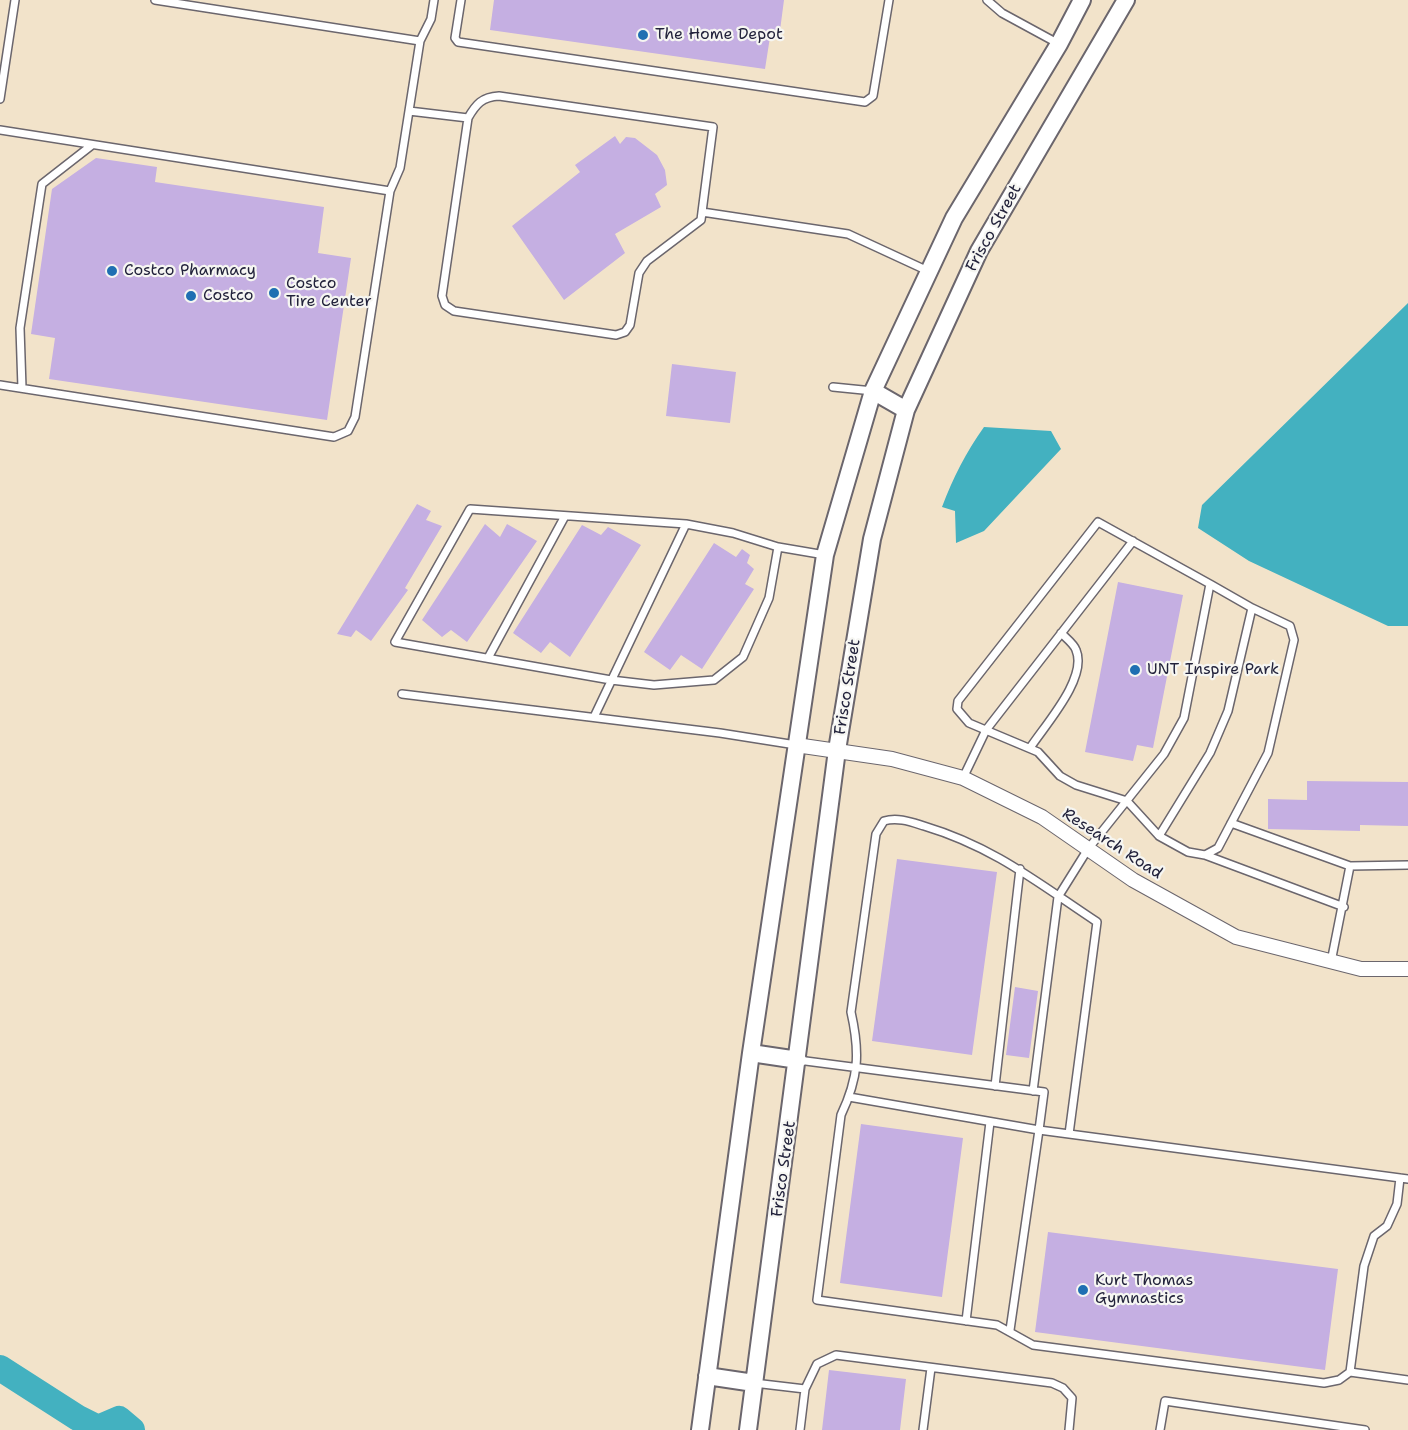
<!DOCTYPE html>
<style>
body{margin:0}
canvas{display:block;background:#f2e3ca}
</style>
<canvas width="1408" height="1430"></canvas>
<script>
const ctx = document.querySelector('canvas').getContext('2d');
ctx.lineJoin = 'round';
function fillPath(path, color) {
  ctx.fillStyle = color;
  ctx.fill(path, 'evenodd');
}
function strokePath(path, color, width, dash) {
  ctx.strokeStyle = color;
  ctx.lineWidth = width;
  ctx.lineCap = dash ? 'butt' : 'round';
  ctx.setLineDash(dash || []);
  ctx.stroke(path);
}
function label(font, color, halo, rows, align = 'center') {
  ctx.font = font + ' "Shantell Sans",sans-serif';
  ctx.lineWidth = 4.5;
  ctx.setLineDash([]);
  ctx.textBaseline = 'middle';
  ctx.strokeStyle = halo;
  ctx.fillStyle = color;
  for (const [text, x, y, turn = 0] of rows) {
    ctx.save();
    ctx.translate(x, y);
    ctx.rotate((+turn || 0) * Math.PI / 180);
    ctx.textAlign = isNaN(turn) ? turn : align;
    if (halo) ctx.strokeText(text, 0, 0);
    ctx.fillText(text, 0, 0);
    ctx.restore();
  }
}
const water = new Path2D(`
 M1408 303V626H1388L1249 561 1198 528 1202 505Z
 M984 427 1051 431 1061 449 984 531 956 543 955 511 942 507C953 478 966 452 984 427Z`);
const river = new Path2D(`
 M0 1368 78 1418 98 1428 119 1419 132 1430`);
const building = new Path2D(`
 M494 0H784L779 38 770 37 765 69 490 30Z
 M615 136 620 144 626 137 635 138 657 155 665 170 667 185 655 194 661 207 615 234 625 253 564 300 512 226 580 172 575 165Z
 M96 158 157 167 155 182 324 207 318 253 351 258 327 420 49 379 55 338 31 334 52 189Z
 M672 364 736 372 730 423 666 416Z
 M417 504 431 511 426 520 442 526 405 588 408 590 371 641 356 630 351 637 337 634Z
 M485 524 500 537 507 524 537 541 467 642 451 630 442 637 422 620Z
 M582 525 601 535 608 527 641 545 570 657 550 642 541 653 513 633Z
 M714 543 736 557 742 549 750 555 747 563 754 569 745 584 754 589 702 669 681 655 670 670 644 652Z
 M1118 582 1183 595 1153 748 1137 745 1133 761 1085 752Z
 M1307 781 1408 782V826L1360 825V831L1268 829V799L1307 800Z
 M897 859 997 872 972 1055 872 1041Z
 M1015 987 1038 991 1029 1058 1006 1055Z
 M861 1124 963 1138 942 1297 840 1283Z
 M1048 1232 1338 1269 1325 1370 1035 1332Z
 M829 1370 906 1379 900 1430H822Z`);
const service = new Path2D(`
 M155 0 420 41
 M461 0 455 38 458 42 865 102 873 96 889 0
 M987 0 1002 13 1059 44
 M0 99 15 0
 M409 111 468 118C476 104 482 97 499 96L713 127 702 212 848 234 928 271
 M468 118 442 296 445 305 454 311 616 335 625 332 630 325 639 273 647 261 701 220 702 212
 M0 130 390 191
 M0 385 334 437 348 431 355 417 390 191 400 168 420 41 431 19 434 0
 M833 387 873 391
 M22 388 20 328 42 184 92 145
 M686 524 733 533 778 547
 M488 658 565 516
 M402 694 720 733 796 745
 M594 717 686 524 470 509 395 642 611 680 654 685 714 680 743 657 769 598 778 547 825 555
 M1030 748C1045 725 1088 678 1076 650 1074 644 1066 638 1061 633
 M963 778 986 730 1133 541
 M1231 823 1350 866
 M1159 836 1188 852 1205 855 1218 848 1268 753 1294 640 1290 626 1252 608
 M1205 855 1344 907
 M1331 962 1350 866 1408 865
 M798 1060 1044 1092 1039 1130 1408 1179
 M995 1086 1020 869
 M1033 1091 1058 897 1088 849 1164 754 1184 718 1210 584 1098 522 958 701 957 709 969 723 1038 752 1060 776 1076 785 1127 801 1159 836 1210 753 1228 711 1252 608 1210 584
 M849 1097 1039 1130 1010 1330
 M1069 1134 1097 922C1038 883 994 847 924 826 911 822 898 817 884 821L876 834 851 1012C860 1052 859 1077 841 1115L817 1300 997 1325 1033 1345 1324 1383 1339 1380 1350 1372
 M1400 1178 1397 1204 1387 1226 1374 1236 1364 1266 1350 1372 1408 1380
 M966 1321 990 1122
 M754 1383 805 1389 800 1430
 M805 1389 817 1364 836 1355 1052 1383 1063 1388 1072 1398 1069 1430
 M923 1430 931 1368
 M1160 1430 1165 1401 1365 1430`);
const minor = new Path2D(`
 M796 745 892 759 963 778 1042 817 1133 880 1236 937 1361 969H1408`);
const tertiary = new Path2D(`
 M873 391 906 410
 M751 1053 798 1060
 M707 1376 754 1383
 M700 1430 751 1053 825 555 873 391 954 218 1059 44 1082 0
 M748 1430 837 750 872 539 906 410 979 251 1126 0`);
const markers = [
 [643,35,6,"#1f6fb2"],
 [112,271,6,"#1f6fb2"],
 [274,293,6,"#1f6fb2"],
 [191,296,6,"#1f6fb2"],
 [1135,670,6,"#1f6fb2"],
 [1083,1290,6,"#1f6fb2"]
];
const poiNames = [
 ["The Home Depot",655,35],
 ["Costco Pharmacy",124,271],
 ["Costco",286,284],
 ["Tire Center",286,302],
 ["Costco",203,296],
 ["UNT Inspire Park",1147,670],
 ["Kurt Thomas",1095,1281],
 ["Gymnastics",1095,1299]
];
const streetNames = [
 ["Frisco Street",994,228,-61],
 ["Frisco Street",848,687,-81],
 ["Research Road",1112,844,33],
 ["Frisco Street",784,1169,-82]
];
fillPath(water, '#43b1c0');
strokePath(river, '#43b1c0', 26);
fillPath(building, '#c5afe2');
strokePath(service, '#6b666d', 10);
strokePath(minor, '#6b666d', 16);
strokePath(tertiary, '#6b666d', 20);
strokePath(service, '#fff', 7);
strokePath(minor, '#fff', 14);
strokePath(tertiary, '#fff', 16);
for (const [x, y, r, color] of markers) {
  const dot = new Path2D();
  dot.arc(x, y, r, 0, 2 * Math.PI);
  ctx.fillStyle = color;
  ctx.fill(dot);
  strokePath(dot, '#f6f6f2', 2);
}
label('16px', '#22223b', '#f6f6f2', poiNames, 'left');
label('16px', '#22223b', '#f6f6f2', streetNames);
</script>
